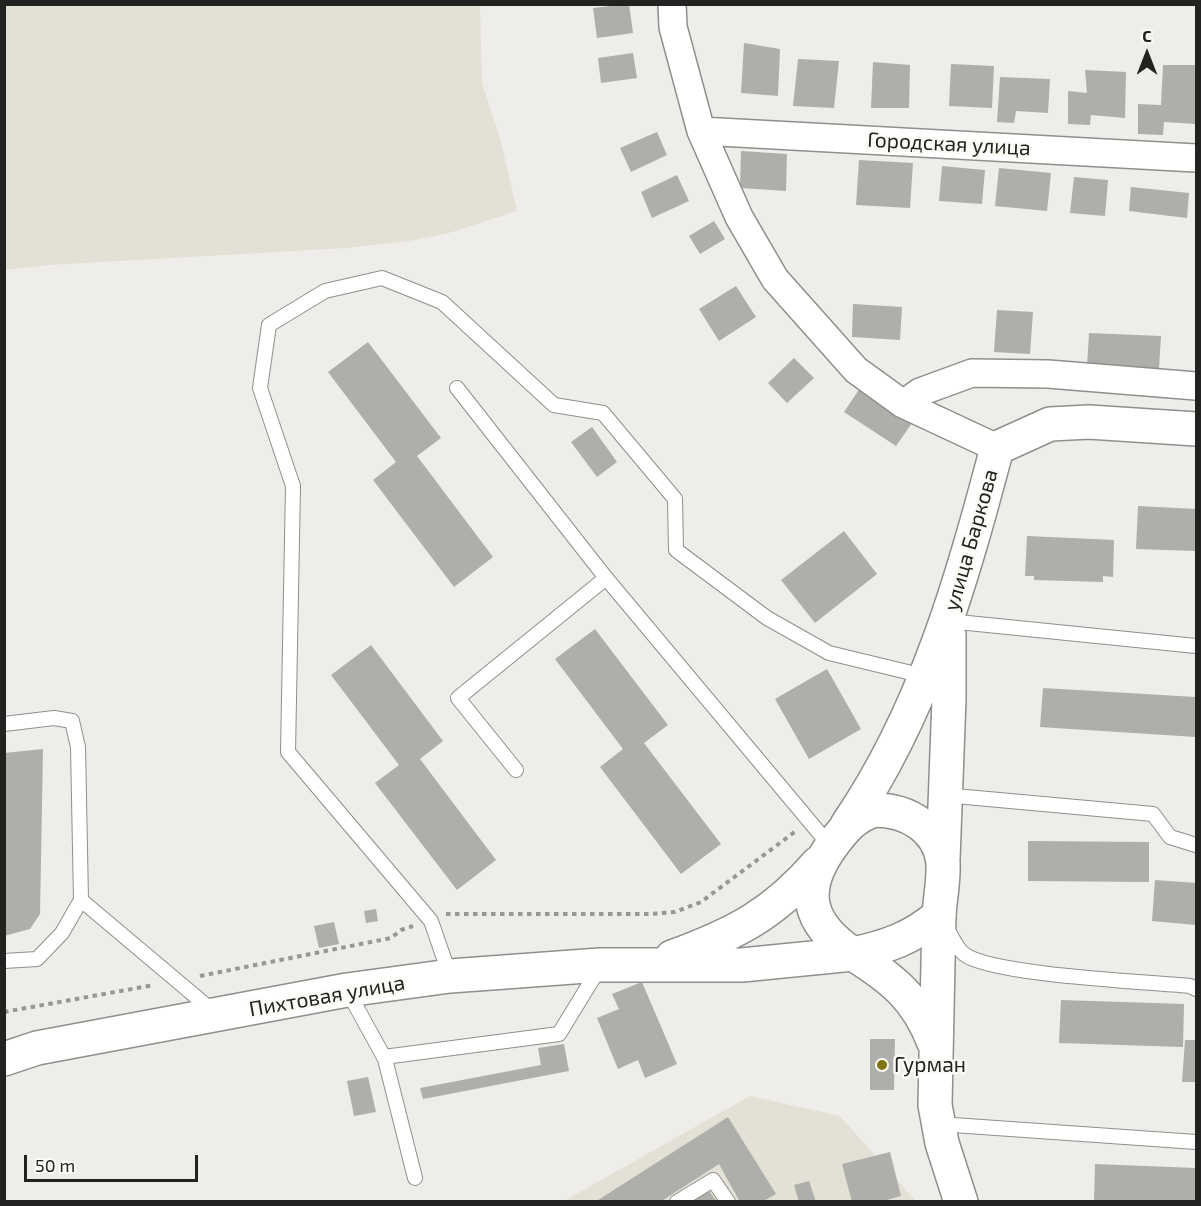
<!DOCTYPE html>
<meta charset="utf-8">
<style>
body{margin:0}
#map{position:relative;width:1201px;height:1206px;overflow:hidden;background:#eeede9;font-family:"Exo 2",sans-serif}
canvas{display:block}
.frame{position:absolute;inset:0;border:6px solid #222220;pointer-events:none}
.north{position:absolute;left:1117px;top:24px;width:60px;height:60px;-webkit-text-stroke:4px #fbfbf6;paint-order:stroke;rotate:0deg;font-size:16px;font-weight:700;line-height:24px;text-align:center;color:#222220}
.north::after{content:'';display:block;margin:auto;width:21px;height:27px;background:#222220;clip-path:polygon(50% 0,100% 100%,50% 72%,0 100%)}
.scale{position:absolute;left:24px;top:1155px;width:174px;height:27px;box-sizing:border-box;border:3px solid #222220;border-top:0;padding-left:8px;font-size:18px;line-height:21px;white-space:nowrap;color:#222220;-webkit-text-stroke:4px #fbfbf6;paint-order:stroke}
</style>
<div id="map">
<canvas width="1201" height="1206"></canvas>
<div class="frame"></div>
<div class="north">С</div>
<div class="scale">50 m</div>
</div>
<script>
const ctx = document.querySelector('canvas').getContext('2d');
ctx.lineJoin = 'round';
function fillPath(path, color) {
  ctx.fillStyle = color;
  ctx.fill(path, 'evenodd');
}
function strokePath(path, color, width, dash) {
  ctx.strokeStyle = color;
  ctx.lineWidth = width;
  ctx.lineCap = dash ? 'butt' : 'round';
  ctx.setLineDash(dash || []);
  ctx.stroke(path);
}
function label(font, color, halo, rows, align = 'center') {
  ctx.font = font + ' "Exo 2",sans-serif';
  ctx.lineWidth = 5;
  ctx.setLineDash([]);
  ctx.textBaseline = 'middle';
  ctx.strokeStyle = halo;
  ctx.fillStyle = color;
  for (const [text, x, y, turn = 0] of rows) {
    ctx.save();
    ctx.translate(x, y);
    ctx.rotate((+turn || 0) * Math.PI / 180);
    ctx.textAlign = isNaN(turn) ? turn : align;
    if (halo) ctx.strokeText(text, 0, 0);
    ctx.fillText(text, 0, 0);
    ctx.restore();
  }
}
const built = new Path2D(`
 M4 5H480L482 83 500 138 517 211 449 233 409 241 346 248 50 265 5 270Z
 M750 1096 840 1116 916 1201 562 1202Z`);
const building = new Path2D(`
 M629 4 633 33 597 38 593 8Z
 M744 43 780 49 778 96 741 93Z
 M633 53 637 78 601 83 598 58Z
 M798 59 839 61 834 108 793 106Z
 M873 62 910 65 909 108H871Z
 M951 64 994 66 992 108 949 106Z
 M1163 65H1196V124L1164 122 1163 135 1138 134V104L1161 105Z
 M1085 70 1126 72 1125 118 1091 115 1090 125 1068 124V91L1087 93Z
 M1000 77 1050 79 1048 113 1016 111 1014 123 997 122Z
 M657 132 667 155 631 172 620 148Z
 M741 151 787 154 786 191 740 188Z
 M859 160 913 163 910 208 856 205Z
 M942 166 985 170 982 204 939 201Z
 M999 168 1051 173 1047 211 995 206Z
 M677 175 689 201 652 218 641 192Z
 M1074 177 1108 180 1105 216 1070 213Z
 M1131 187 1189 193 1187 218 1129 211Z
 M714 221 725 239 700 254 689 236Z
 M736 286 756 317 719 341 699 309Z
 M853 304 902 307 900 340 852 337Z
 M997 310 1033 312 1030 354 994 352Z
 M1089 333 1161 336 1159 369 1087 366Z
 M368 342 441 438 417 456 493 557 454 587 373 480 396 462 328 372Z
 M794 358 814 378 787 403 768 383Z
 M860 388 912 423 896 446 844 412Z
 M592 427 617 462 597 477 571 442Z
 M1138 506 1196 509V551L1136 549Z
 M844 531 877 574 815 623 781 580Z
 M1027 536 1114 540 1113 577 1103 576V582L1034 580V576H1025Z
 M595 629 668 725 644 743 721 844 681 874 600 767 623 749 555 659Z
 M371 645 443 741 420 759 496 860 457 890 375 783 399 765 331 675Z
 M827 669 861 729 809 759 775 699Z
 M1043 688 1196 697V737L1040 727Z
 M43 749 40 914 30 929 4 936V753Z
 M1028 841 1149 842V882L1028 881Z
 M1155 880 1196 883V925L1152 921Z
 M376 909 378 921 366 923 364 911Z
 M334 922 339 944 319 948 314 926Z
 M642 982 677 1064 645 1078 638 1060 618 1069 597 1018 619 1009 612 994Z
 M1061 1000 1184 1004 1183 1047 1059 1043Z
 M870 1039H895L894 1090H870Z
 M1185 1040H1196V1082H1182Z
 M564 1044 569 1071 423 1099 420 1088 541 1065 538 1048Z
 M368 1077 376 1112 354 1116 347 1081Z
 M728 1117 776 1194 762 1202H740L719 1164 660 1202H595Z
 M890 1152 901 1196 879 1202H852L842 1164Z
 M1095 1164 1196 1168V1202H1094Z
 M809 1181 816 1202H799L794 1185Z
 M709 1191 717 1202H692Z`);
const path = new Path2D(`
 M446 914H650L675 912 701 902 796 831
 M200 976 391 938 401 930 413 926
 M4 1012 154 985`);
const service = new Path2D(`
 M457 388 606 578 831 847
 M948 621 1196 646
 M4 724 54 718 72 721 78 747 81 900 62 933 37 959 4 961
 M516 770 458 698 606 578
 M944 795 1153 814 1170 837 1196 845
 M81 900 214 1012
 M946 927C951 935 957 949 964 954 990 975 1149 982 1190 986L1196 989
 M450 976 431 921 288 752 293 486 260 388 269 325 325 291 382 278 442 302 554 405 603 413 675 499 676 550 767 618 829 653 924 676
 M347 990 385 1059 415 1178
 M384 1057 559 1034 600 967
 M939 1124 1196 1142
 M677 1202 713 1180 728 1202`);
const minor = new Path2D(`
 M672 4 673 27 701 131 739 217 775 279 856 370 903 404 997 448
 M701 131 1196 158
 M903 404 920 392 972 373 1048 374 1196 386`);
const tertiary = new Path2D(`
 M939 915 935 1105 942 1143 961 1202
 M853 954C893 979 917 998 934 1043`);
const secondary = new Path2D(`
 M875 810C907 810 939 828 943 863 944 879 940 899 939 915 913 938 886 947 853 954 807 923 799 890 833 844 845 828 855 816 875 810Z
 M847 825C925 711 962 580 997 448L1050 424 1089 422 1196 429
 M943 859 949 699V635
 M672 957C735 934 774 914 818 863
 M4 1059 37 1048 347 990 450 976 600 965H742L853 954`);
const markers = [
 [882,1065,6,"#817212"]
];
const streetNames = [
 ["Городская улица",949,144,3],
 ["улица Баркова",971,540,-74],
 ["Пихтовая улица",327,996,-10]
];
const poiNames = [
 ["Гурман",894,1065]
];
fillPath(built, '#e3e1d6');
fillPath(building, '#aeaeaa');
strokePath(service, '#8f8f8b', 16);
strokePath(minor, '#8f8f8b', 30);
strokePath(tertiary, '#8f8f8b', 36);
strokePath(secondary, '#8f8f8b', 36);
strokePath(path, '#979794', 4, [4.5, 4.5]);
strokePath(service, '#fff', 14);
strokePath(minor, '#fff', 27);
strokePath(tertiary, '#fff', 33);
strokePath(secondary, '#fff', 33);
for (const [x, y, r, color] of markers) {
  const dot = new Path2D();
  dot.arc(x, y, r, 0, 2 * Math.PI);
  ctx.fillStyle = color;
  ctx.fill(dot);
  strokePath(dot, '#fbfbf6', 2);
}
label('21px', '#222220', '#fbfbf6', streetNames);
label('21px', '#222220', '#fbfbf6', poiNames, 'left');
</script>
